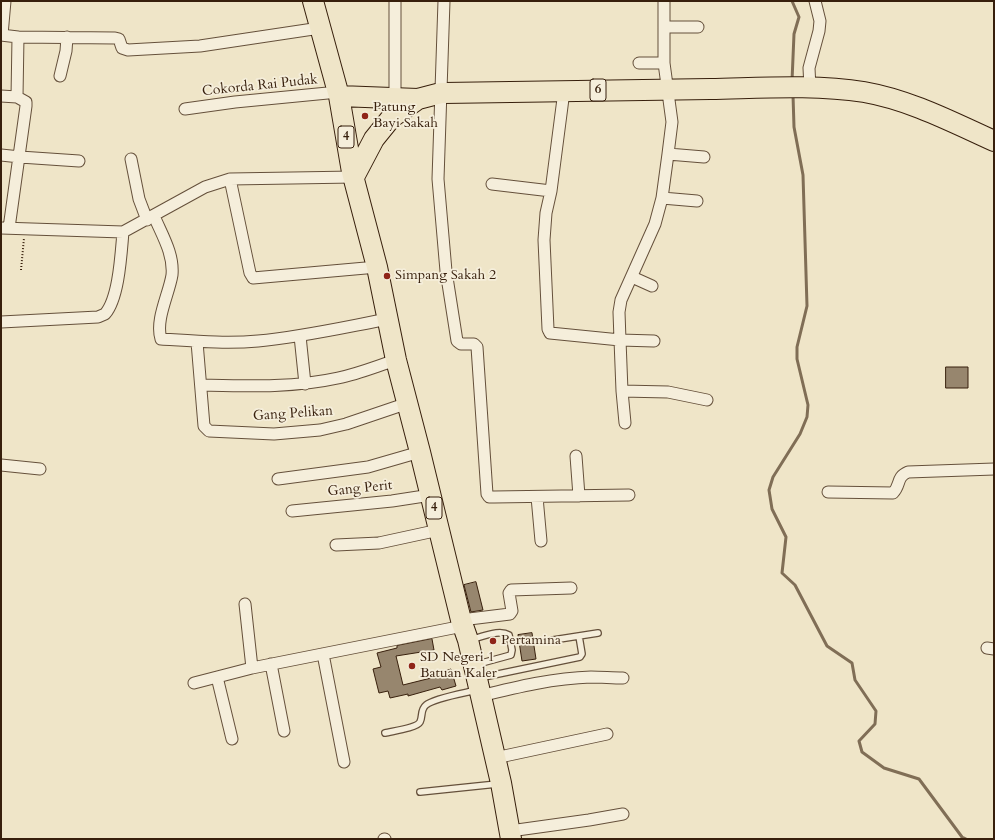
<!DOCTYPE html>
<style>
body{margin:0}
#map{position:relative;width:995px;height:840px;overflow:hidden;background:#efe5c8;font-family:Cardo,serif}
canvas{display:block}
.frame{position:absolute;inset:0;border:2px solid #371f0c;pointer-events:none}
</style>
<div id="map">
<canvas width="995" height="840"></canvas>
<div class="frame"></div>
</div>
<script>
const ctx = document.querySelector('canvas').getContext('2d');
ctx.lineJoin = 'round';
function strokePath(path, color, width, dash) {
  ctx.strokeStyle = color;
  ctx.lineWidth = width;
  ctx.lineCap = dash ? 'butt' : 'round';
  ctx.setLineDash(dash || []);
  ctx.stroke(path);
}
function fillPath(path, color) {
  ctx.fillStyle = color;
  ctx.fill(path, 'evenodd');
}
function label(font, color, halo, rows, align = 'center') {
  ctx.font = font + ' Cardo,serif';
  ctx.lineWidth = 3.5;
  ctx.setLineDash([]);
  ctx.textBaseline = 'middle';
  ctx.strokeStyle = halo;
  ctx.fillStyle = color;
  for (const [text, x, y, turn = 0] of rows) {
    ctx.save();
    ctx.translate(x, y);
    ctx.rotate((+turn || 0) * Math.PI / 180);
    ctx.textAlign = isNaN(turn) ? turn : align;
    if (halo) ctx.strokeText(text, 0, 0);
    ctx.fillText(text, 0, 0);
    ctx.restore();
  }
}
const stream = new Path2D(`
 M792 1 799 17 794 34 792 81
 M793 95 794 127 803 175 807 306 797 347V359L808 405 807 417 800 434 773 477 769 490 772 509 786 537 782 573 795 585 827 646 852 663 855 680 876 711 875 724 859 741 862 752 884 768 919 779 962 837 966 839`);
const building = new Path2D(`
 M946 367H968V388H946Z
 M476 582 483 610 471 612 464 585Z
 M532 633 536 659 522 661 518 635Z
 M432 639 434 650 396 656 403 685 439 676 438 673 451 669 456 686 442 690 440 687 408 696V694L390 698 388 691 379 693 373 669 381 667 377 653 397 648V646Z`);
const path = new Path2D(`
 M21 270 24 238`);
const lane = new Path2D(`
 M472 639C483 637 499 629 509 635L512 650 511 655 478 664
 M553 640 598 633
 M479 678 580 657 582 654 579 636
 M385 733C393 731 417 728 420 722 423 716 420 710 426 705 434 698 465 693 477 690
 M420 792 497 784`);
const street = new Path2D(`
 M395 1V98
 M444 1 438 179 446 271 457 341 461 344H474L477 347 487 494 489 497H494L629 495
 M664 27H698
 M1 35 18 37 17 97 26 102V106L9 228
 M2 35 5 1
 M18 37 115 38 119 39 122 48 128 50 200 46 320 28
 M639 63H664
 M60 76 66 51 67 37
 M810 88 809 68 819 31 820 21 815 1
 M564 91 551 191 546 213 544 240 548 329 550 333 620 340 619 312 621 300 655 224 662 198 668 154 672 122 664 63V1
 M1 96 17 97
 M185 109 235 102 338 92
 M668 154 704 157
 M1 155 20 157 79 161
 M131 159 139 199 147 220
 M230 179 250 273 253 278 377 267
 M492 184 551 191
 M662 198 697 201
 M154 216C162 235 174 254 172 275 169 294 155 320 161 339 193 341 226 344 258 341 302 337 345 327 388 319
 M1 228 123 232 205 187 230 179 354 177
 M632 277 652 286
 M1 322 98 317 105 314C119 298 121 254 123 232
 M300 336 305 384
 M197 342 204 426 209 431 274 434 320 430 346 424 408 403
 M201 385C246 386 293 388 338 378 358 374 377 366 396 360
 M622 391 668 392 707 400
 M625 423 622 391 620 340 654 341
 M576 456 579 496
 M1 465 40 469
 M278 479 368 467 420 452
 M828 492 893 493C901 485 896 477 908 472L994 469
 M537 497 541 541
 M292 511 392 501 431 495
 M336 545 379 543 439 530
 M245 604 252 668
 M461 620 510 614 512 611 509 593 511 590 571 588
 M987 648 994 649
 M323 654 344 762
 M271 664 284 731
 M217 677 232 739
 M194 683 252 668 463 626
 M480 696C517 687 554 678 591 677 602 677 612 678 623 678
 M495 758 607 734
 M510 831 589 820 623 814
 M384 839H385`);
const highway = new Path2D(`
 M313 1 339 96 352 172 377 267 396 360 420 452 461 620 468 640 501 783 511 839
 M339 96 418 99 441 93C531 92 621 90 710 89 761 88 814 84 864 92 910 100 952 122 994 141
 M354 177 374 139 391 118 418 99`);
const markers = [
 [365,116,4,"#8f2418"],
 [387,276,4,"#8f2418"],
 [493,641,4,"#8f2418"],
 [412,666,4,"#8f2418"]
];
const shields = [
 [598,90,16],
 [346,137,16],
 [434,508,16]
];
const shieldNames = [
 ["6",598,90],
 ["4",346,137],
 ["4",434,508]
];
const streetNames = [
 ["Cokorda Rai Pudak",260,86,-6],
 ["Gang Pelikan",293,414,-4],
 ["Gang Perit",360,489,-6]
];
const poiNames = [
 ["Patung",373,108],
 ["Bayi Sakah",373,124],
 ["Simpang Sakah 2",395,276],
 ["Pertamina",501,641],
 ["SD Negeri 1",420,658],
 ["Batuan Kaler",420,674]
];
strokePath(stream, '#806e56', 3);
fillPath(building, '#97866e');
strokePath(building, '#371f0c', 1);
strokePath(lane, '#65503b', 8);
strokePath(street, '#65503b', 13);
strokePath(highway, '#371f0c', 22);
strokePath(path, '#371f0c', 2, [1, 2]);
strokePath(lane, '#f5eedb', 5.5);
strokePath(street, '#f5eedb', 11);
strokePath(highway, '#efe5c8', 20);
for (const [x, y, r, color] of markers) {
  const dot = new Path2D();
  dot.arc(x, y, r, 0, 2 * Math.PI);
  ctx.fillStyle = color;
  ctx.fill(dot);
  strokePath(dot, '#f5eedb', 1.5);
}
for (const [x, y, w] of shields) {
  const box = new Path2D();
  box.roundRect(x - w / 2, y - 11, w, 22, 3);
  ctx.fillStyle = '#f5eedb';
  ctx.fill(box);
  strokePath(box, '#371f0c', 1);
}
label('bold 13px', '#371f0c', null, shieldNames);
label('14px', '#371f0c', '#f5eedb', streetNames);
label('14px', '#371f0c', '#f5eedb', poiNames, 'left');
</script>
